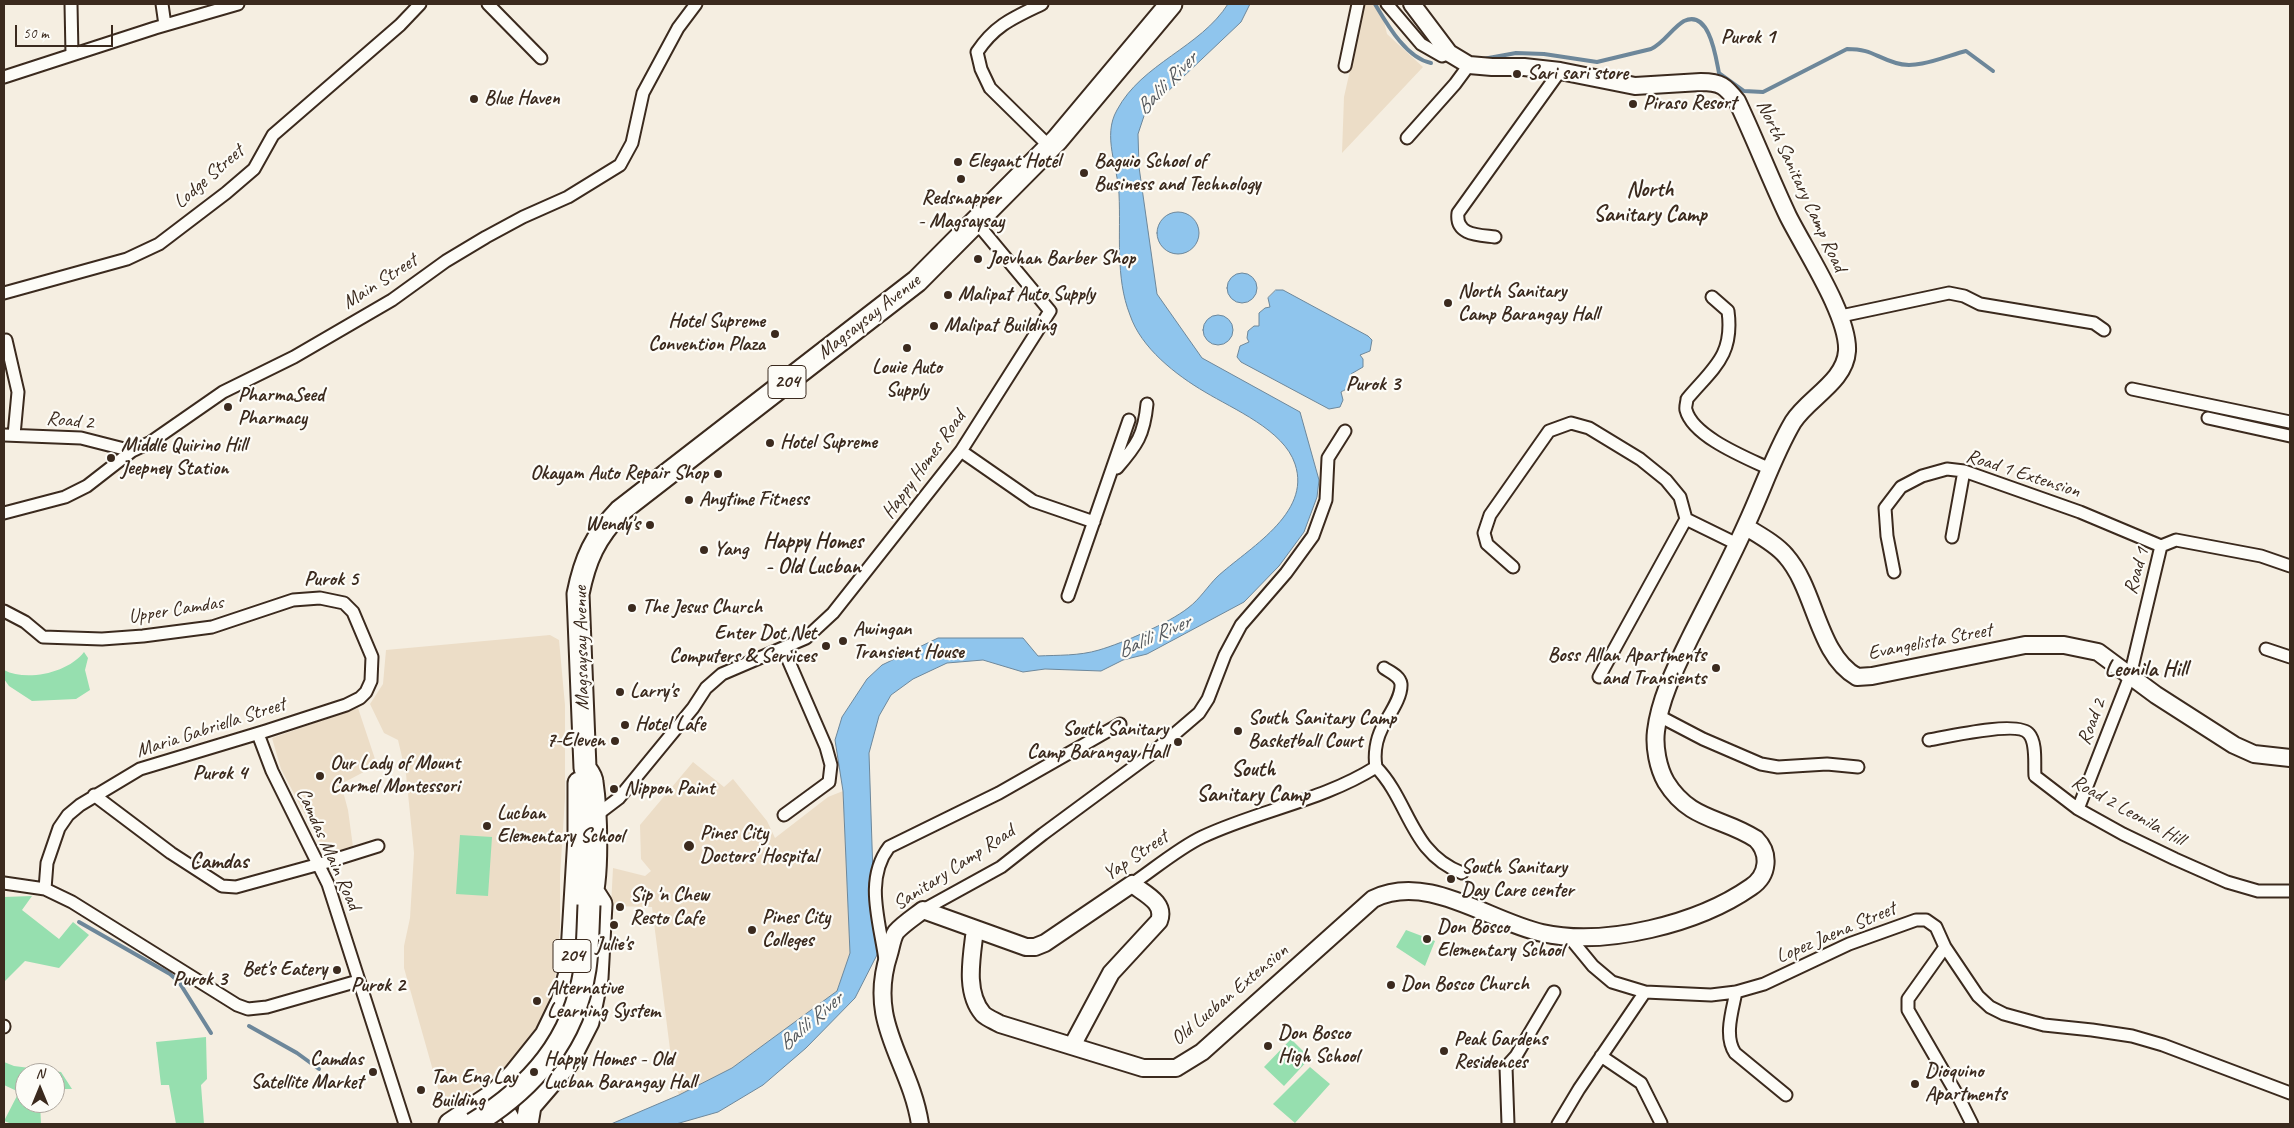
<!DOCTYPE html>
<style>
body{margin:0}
#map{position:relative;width:2294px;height:1128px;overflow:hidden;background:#f5eee1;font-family:Caveat,sans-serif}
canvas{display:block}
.frame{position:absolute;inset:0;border:5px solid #3b2a1e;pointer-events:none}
.north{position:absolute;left:15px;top:1063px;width:50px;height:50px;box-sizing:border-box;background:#fdfcf7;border:1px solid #afa8a0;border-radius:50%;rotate:0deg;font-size:14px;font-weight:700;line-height:20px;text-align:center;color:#3b2a1e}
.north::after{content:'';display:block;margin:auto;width:18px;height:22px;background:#3b2a1e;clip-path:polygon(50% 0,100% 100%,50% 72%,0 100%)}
.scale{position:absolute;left:15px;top:25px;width:98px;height:22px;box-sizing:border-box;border:2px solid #3b2a1e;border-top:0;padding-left:6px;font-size:15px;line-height:18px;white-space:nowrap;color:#3b2a1e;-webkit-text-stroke:4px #fdfcf7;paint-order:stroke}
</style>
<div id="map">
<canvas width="2294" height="1128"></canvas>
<div class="frame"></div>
<div class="north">N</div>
<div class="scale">50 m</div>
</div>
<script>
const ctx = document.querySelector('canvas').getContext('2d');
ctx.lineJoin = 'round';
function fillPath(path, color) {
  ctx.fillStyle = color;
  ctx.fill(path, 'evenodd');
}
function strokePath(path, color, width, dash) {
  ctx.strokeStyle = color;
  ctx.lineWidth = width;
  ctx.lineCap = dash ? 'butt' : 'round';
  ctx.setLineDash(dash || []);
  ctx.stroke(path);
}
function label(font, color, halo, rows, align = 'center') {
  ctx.font = font + ' Caveat,sans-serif';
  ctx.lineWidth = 4.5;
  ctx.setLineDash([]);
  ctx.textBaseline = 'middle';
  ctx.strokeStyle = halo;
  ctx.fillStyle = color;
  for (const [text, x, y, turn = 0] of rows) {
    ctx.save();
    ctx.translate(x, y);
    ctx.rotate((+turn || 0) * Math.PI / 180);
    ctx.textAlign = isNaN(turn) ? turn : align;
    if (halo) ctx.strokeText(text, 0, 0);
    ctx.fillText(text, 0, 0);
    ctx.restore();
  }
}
const built = new Path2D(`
 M1365 4H1380L1387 34 1423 67 1342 153 1344 97Z
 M550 635 559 640 565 705V798L560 876V928L554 989 548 1011 539 1030 509 1064 480 1087 443 1106 404 968V946L410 918 414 853 406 774 398 740 384 733 370 704 383 684 386 650Z
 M358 708 377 765 341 784 348 810 353 847 327 856 281 769 272 738Z
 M693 762 724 787 733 779 767 821 775 838 828 797 843 791 850 953 837 991 732 1068 679 1095 674 1081 652 907 611 906 613 868 645 876 651 871 641 859 640 825Z`);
const green = new Path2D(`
 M84 652 88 658 85 670 90 690 76 699 32 701 9 686 4 679V670C26 682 68 673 84 652Z
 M460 835 492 837 488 896 456 894Z
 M32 896 22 910 59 939 73 922 89 935 59 968 25 961 4 982V897Z
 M1406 930 1435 941 1425 966 1396 947Z
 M206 1037 207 1079 201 1085 204 1124H176L169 1085H161L156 1042Z
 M1291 1039 1310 1058 1284 1086 1264 1067Z
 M4 1062 14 1066 61 1072 72 1089H55V1073H25V1103H40L41 1124H12L4 1121 19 1092 4 1085Z
 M1310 1067 1330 1084 1295 1123 1273 1104Z`);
const water = new Path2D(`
 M1228 4H1250L1241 22 1145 113 1138 134 1139 167 1157 294 1202 358 1300 412 1319 480 1317 497 1304 532 1279 566 1244 602 1147 654 1123 660 1101 671 1045 669 1023 672 983 660 947 663 913 679 891 695 879 716 869 753 874 906 881 947 855 998 806 1048 763 1085 718 1112 676 1124H611L679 1095 732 1068 837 991 850 953 843 791 835 740 842 717 867 679 882 665 938 638H1023L1038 656C1058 655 1079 656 1099 650 1123 643 1169 623 1188 608 1200 599 1207 587 1217 577 1247 549 1312 514 1295 464 1284 430 1233 409 1205 392 1176 375 1141 348 1130 315 1115 277 1121 234 1119 194 1118 167 1102 136 1117 110 1142 63 1200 48 1228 4Z
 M1157 233a21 21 0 1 1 42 0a21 21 0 1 1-42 0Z
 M1227 288a15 15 0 1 1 30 0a15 15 0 1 1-30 0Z
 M1276 290H1283L1368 336 1372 340 1370 351 1360 355 1363 359V367L1351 374C1358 385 1348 388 1341 392L1343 400 1340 407 1329 409 1241 362 1237 357 1240 346 1249 342 1247 338 1248 331 1254 326H1259V313L1265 308 1270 307 1268 298Z
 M1203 330a15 15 0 1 1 30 0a15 15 0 1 1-30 0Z`);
const stream = new Path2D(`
 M1375 4C1387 24 1406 58 1431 63
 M1483 59 1516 53 1544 54 1597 62 1651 49C1664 43 1672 28 1684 21 1710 9 1716 59 1719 73L1744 91 1763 92 1847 49C1872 49 1875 57 1896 63 1917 70 1946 56 1966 51L1993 71
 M79 922 170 974 179 982 211 1033
 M249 1026 297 1053 319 1069`);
const street = new Path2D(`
 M71 4 72 54
 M162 4 165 25
 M488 4 541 58
 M1042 4C1013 18 995 25 977 52L981 69 990 88 1050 147
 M1387 4 1421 44 1442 56 1449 53
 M1345 66 1358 4
 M4 77 155 28 238 4
 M1407 138 1455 84 1469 65
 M1495 237C1480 235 1455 236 1458 213L1560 71
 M4 293 127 259 159 244 226 193 254 169 273 135 400 25 420 4
 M1712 297 1728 311C1734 356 1713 368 1687 399 1687 402 1685 407 1686 410 1693 437 1747 458 1770 469
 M1841 316 1949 293 1964 296 1980 304 2094 323 2104 330
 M6 340 18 392 14 435
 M2132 389 2290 422
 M2208 418 2290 436
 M4 435 81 438 132 451
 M961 451 1033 501 1094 522
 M1117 468C1137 445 1144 435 1147 404
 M4 513 65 497 87 486 132 451 151 442 223 392 294 357 392 300 446 261 486 237 523 217 568 197 620 165 632 143 643 93 678 28 696 4
 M1952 537 1964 471
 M2161 546 2176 540 2261 556 2290 566
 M1513 567 1487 544 1484 533 1490 515 1549 431 1571 423 1589 428 1640 459 1666 480 1680 497 1686 519 1737 544
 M1894 572 1887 536 1885 508 1901 487 1922 476 1947 469 1964 471 2080 512 2161 546
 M1068 596 1129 420
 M4 611 25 622 43 637 102 639 143 636 212 627 293 600 320 598 344 603 353 612 372 657 371 681 366 692 360 698 346 705 266 731 140 769 80 805 68 815 59 828 47 863 45 889
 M783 648 826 747 831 765 829 782 784 815
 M2266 649 2290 657
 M1384 668C1390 672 1400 676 1401 684 1402 698 1388 716 1382 728 1376 740 1374 755 1376 767 1410 802 1410 853 1462 873
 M1599 677 1686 519
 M1659 716 1703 739 1761 764 1778 767 1827 764 1858 767
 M258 734 272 771 328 884 405 1124
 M1929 740C1946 737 2019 720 2029 734 2037 743 2034 764 2035 776L2078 809 2123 834 2175 859 2227 882 2258 891H2290
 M94 795 171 853 222 886 236 887 327 862 378 846
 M2078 809 2130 676 2161 546
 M594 817 619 798 693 708 706 688 722 674 806 638 833 613 961 451 1050 311 976 222
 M4 883 45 889 72 902 237 1005 248 1009 267 1007 358 981
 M1132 884C1154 869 1179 848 1202 837 1259 810 1322 801 1376 767
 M923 910 1001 867 1043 834 1150 755 1199 713 1208 699 1225 655 1241 625 1286 573 1313 536 1326 500 1328 458 1345 431
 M1570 938 1593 966 1612 982 1645 992 1711 995 1736 992 1764 984 1849 944 1916 920H1926L1936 927 1945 947 1978 996 1990 1007 2004 1014 2044 1025 2092 1030 2132 1036 2163 1045 2290 1093
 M1945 947 1908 999V1010L1959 1098 1972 1124
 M885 960C880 922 864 880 889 847L999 793 1120 724
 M1736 992C1732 1012 1724 1036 1735 1053L1786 1095
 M4 1026V1027
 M1601 1056 1641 1083 1661 1123
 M1508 1124 1506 1067 1516 1056 1554 992
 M1558 1124 1579 1089 1645 992`);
const secondary = new Path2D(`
 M1746 527C1759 535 1776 544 1786 556 1816 590 1817 654 1857 677L1872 676 2025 645H2064L2098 652 2156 695 2234 745 2254 754 2290 758
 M975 929C972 956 964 992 983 1014 987 1018 995 1021 1000 1024L1143 1068H1176L1202 1052 1373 899C1428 872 1488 921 1542 933 1605 947 1698 924 1751 887 1769 875 1770 853 1756 839 1722 817 1690 821 1666 782 1658 768 1654 747 1656 731 1660 698 1676 667 1690 638 1709 600 1729 563 1746 525 1762 491 1774 454 1793 422 1808 398 1845 382 1847 351 1849 316 1805 250 1788 216 1770 178 1755 139 1737 101 1725 86 1721 82 1701 82L1635 86 1560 71 1524 67H1492L1469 65 1449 53 1412 4
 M498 1095 514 1124
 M920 1124C910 1060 866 1024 889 954 891 948 892 938 896 932 903 924 914 917 923 910L1026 947H1035L1045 943 1132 884C1145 894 1166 903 1159 921L1111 973 1072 1046`);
const highway = new Path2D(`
 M589 905C599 881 596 809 592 782 592 777 588 772 585 768L578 594C585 559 595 537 620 511L917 281 1057 140 1171 4
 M450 1124 496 1093 514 1075 546 1035 562 1002 571 969 579 837V783
 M527 1124 530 1106 567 1063 588 1022 597 978 601 904 594 893`);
const highwayBridge = new Path2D(`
 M473 1124C532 1088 574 1040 585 969 588 948 588 926 589 905`);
const markers = [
 [1517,74,5,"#3b2a1e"],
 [474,99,5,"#3b2a1e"],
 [1633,104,5,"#3b2a1e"],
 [958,162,5,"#3b2a1e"],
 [1084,173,5,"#3b2a1e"],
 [961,179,5,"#3b2a1e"],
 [978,259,5,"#3b2a1e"],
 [948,295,5,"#3b2a1e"],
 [1448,303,5,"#3b2a1e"],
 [934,326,5,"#3b2a1e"],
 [775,334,5,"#3b2a1e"],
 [907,348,5,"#3b2a1e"],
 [228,407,5,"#3b2a1e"],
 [770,443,5,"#3b2a1e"],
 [111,458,5,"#3b2a1e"],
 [718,474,5,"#3b2a1e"],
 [689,500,5,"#3b2a1e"],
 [650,525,5,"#3b2a1e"],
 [704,550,5,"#3b2a1e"],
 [632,608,5,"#3b2a1e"],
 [843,641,5,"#3b2a1e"],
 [826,646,5,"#3b2a1e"],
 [1716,668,5,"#3b2a1e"],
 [620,692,5,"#3b2a1e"],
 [625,725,5,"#3b2a1e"],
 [1238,731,5,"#3b2a1e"],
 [615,741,5,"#3b2a1e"],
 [1178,742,5,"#3b2a1e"],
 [320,776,5,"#3b2a1e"],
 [614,789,5,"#3b2a1e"],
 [487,826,5,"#3b2a1e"],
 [689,846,6,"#3b2a1e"],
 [1451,879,5,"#3b2a1e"],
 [620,907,5,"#3b2a1e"],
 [614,925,5,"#3b2a1e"],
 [752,930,5,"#3b2a1e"],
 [1427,939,5,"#3b2a1e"],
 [337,970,5,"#3b2a1e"],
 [1391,985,5,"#3b2a1e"],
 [537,1001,5,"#3b2a1e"],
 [1268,1046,5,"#3b2a1e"],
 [1444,1051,5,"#3b2a1e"],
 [373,1072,5,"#3b2a1e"],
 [534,1072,5,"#3b2a1e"],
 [1915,1084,5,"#3b2a1e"],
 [421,1090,5,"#3b2a1e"]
];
const shields = [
 [787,382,38],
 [572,956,38]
];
const shieldNames = [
 ["204",787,382],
 ["204",572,956]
];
const poiNames = [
 ["Sari sari store",1527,74],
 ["Blue Haven",484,99],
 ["Piraso Resort",1643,104],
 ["Elegant Hotel",968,162],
 ["Baguio School of",1094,162],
 ["Business and Technology",1094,185],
 ["Redsnapper",961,199,"center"],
 ["- Magsaysay",961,222,"center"],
 ["Joevhan Barber Shop",988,259],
 ["North Sanitary",1458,292],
 ["Camp Barangay Hall",1458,315],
 ["Malipat Auto Supply",958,295],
 ["Hotel Supreme",765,322,"right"],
 ["Convention Plaza",765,345,"right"],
 ["Malipat Building",944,326],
 ["Louie Auto",907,368,"center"],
 ["Supply",907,391,"center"],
 ["PharmaSeed",238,396],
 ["Pharmacy",238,419],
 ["Hotel Supreme",780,443],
 ["Middle Quirino Hill",121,446],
 ["Jeepney Station",121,469],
 ["Okayam Auto Repair Shop",708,474,"right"],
 ["Anytime Fitness",699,500],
 ["Wendy's",640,525,"right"],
 ["Yang",714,550],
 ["The Jesus Church",642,608],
 ["Awingan",853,630],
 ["Transient House",853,653],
 ["Enter Dot Net",816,634,"right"],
 ["Computers & Services",816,657,"right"],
 ["Boss Allan Apartments",1706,656,"right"],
 ["and Transients",1706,679,"right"],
 ["Larry's",630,692],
 ["South Sanitary Camp",1248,719],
 ["Basketball Court",1248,742],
 ["Hotel Lafe",635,725],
 ["South Sanitary",1168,730,"right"],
 ["Camp Barangay Hall",1168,753,"right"],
 ["7-Eleven",605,741,"right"],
 ["Our Lady of Mount",330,764],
 ["Carmel Montessori",330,787],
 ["Nippon Paint",624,789],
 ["Lucban",497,814],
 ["Elementary School",497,837],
 ["Pines City",700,834],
 ["Doctors' Hospital",700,857],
 ["South Sanitary",1461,868],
 ["Day Care center",1461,891],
 ["Sip 'n Chew",630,896],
 ["Resto Cafe",630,919],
 ["Pines City",762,918],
 ["Colleges",762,941],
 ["Don Bosco",1437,928],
 ["Elementary School",1437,951],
 ["Julie's",614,945,"center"],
 ["Bet's Eatery",327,970,"right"],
 ["Don Bosco Church",1401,985],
 ["Alternative",547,989],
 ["Learning System",547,1012],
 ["Don Bosco",1278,1034],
 ["High School",1278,1057],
 ["Peak Gardens",1454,1040],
 ["Residences",1454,1063],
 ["Camdas",363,1060,"right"],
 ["Satellite Market",363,1083,"right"],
 ["Happy Homes - Old",544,1060],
 ["Lucban Barangay Hall",544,1083],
 ["Dioquino",1925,1072],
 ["Apartments",1925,1095],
 ["Tan Eng Lay",431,1078],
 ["Building",431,1101]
];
const streetNames = [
 ["Lodge Street",209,177,-41],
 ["North Sanitary Camp Road",1801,186,65],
 ["Main Street",380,282,-33],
 ["Magsaysay Avenue",869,317,-38],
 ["Road 2",70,421,6],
 ["Happy Homes Road",924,465,-54],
 ["Road 1 Extension",2023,474,18],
 ["Road 1",2137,571,-74],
 ["Upper Camdas",176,610,-9],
 ["Evangelista Street",1930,642,-11],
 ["Magsaysay Avenue",582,648,-91],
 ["Road 2",2092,722,-69],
 ["Maria Gabriella Street",211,728,-18],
 ["Road 2 Leonila Hill",2128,811,29],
 ["Camdas Main Road",328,849,66],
 ["Yap Street",1136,856,-34],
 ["Sanitary Camp Road",954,868,-33],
 ["Lopez Jaena Street",1836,933,-23],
 ["Old Lucban Extension",1230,995,-40]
];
const neighbourhoodNames = [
 ["Purok 1",1748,37],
 ["Purok 3",1373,384],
 ["Purok 5",331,579],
 ["Purok 4",220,773],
 ["Purok 3",200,979],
 ["Purok 2",378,985]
];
const waterNames = [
 ["Balili River",1167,84,-46],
 ["Balili River",1154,637,-24],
 ["Balili River",811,1022,-41]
];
const quarterNames = [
 ["North",1650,190],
 ["Sanitary Camp",1650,215],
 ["Happy Homes",813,542],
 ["- Old Lucban",813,567],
 ["Leonila Hill",2146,670],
 ["South",1253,770],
 ["Sanitary Camp",1253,795],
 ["Camdas",219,862]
];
fillPath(built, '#ecddc7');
fillPath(green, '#96dfaf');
fillPath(water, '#8fc5ed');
strokePath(water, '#6d879a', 1);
strokePath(stream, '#6d879a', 4);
strokePath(street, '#3b2a1e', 15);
strokePath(secondary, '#3b2a1e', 20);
strokePath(highway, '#3b2a1e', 25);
strokePath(street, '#fdfcf7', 11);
strokePath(secondary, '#fdfcf7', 16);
strokePath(highway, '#fdfcf7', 21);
strokePath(highwayBridge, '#3b2a1e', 25, []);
strokePath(highwayBridge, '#fdfcf7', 21);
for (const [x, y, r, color] of markers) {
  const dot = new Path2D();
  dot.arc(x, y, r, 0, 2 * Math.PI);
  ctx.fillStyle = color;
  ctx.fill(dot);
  strokePath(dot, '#fdfcf7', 2);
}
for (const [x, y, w] of shields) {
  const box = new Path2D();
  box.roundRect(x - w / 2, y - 16.5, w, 33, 4);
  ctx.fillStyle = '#fdfcf7';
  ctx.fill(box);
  strokePath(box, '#3b2a1e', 1);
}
label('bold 19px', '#3b2a1e', null, shieldNames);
label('bold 20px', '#3b2a1e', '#fdfcf7', poiNames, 'left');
label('20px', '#3b2a1e', '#fdfcf7', streetNames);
label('bold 21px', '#3b2a1e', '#fdfcf7', neighbourhoodNames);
label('italic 21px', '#54585c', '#fdfcf7', waterNames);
label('bold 22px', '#3b2a1e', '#fdfcf7', quarterNames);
</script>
